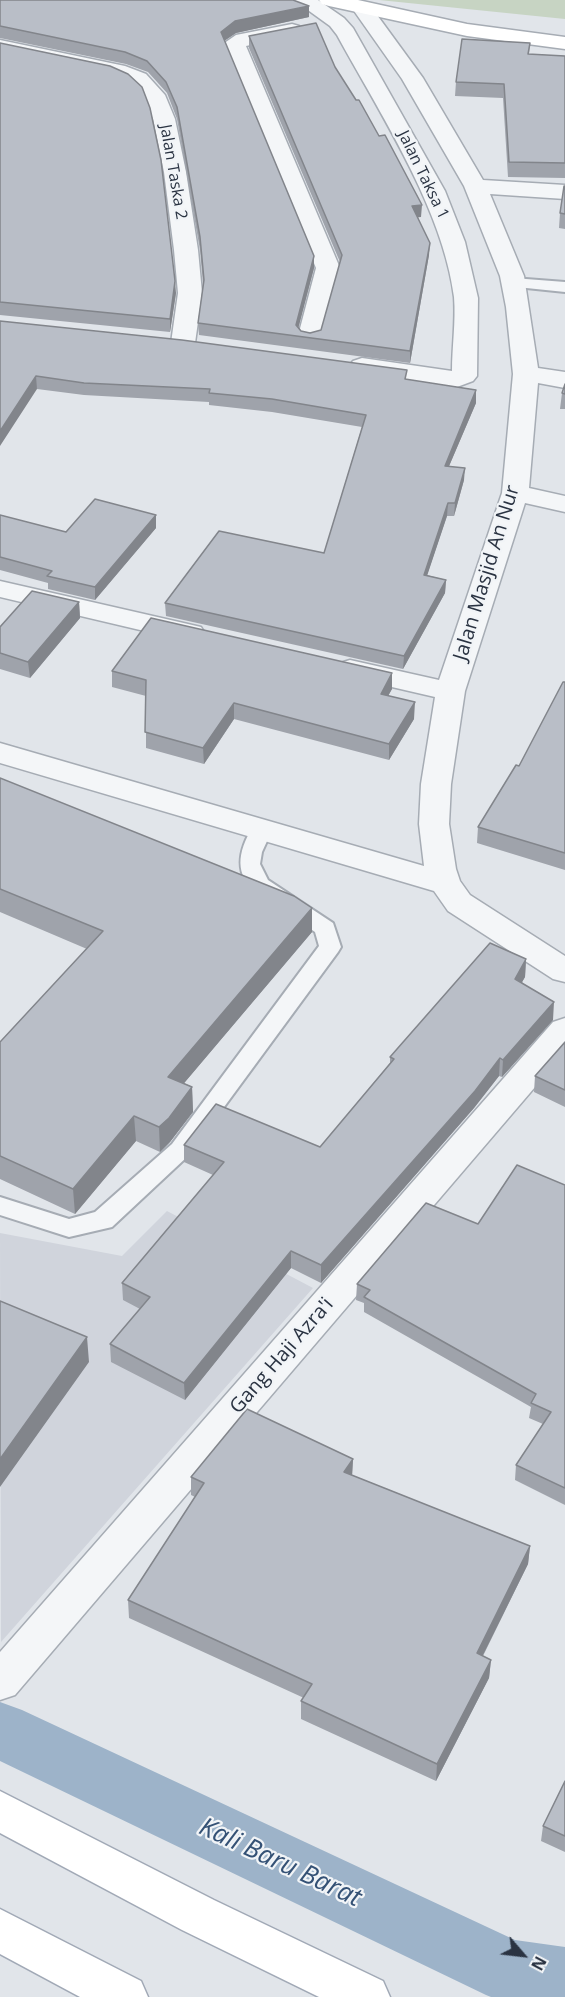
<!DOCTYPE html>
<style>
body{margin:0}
#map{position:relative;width:565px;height:1997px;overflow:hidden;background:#e1e5ea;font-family:"Open Sans",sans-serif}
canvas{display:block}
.north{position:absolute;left:493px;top:1925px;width:60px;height:60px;-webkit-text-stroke:4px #f1f4f7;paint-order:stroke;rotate:118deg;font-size:16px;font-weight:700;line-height:24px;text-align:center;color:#2a3342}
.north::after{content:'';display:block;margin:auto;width:21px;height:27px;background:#2a3342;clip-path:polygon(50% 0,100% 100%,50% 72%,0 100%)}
</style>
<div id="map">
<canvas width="565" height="1997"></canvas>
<div class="north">N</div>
</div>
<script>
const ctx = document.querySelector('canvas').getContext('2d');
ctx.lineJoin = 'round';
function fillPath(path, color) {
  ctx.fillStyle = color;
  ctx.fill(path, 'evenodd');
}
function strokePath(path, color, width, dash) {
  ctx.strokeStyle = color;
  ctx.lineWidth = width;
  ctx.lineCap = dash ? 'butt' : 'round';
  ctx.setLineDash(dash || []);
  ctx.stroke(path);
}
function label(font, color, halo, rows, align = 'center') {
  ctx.font = font + ' "Open Sans",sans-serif';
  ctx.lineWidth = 4.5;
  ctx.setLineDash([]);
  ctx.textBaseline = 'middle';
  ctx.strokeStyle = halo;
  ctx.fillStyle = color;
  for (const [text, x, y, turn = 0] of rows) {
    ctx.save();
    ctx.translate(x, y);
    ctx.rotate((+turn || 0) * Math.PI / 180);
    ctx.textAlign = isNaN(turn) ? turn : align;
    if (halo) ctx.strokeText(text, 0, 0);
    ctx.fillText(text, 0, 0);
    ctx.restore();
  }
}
const built = new Path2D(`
 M167 1211 313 1288 1 1642 0 1233 122 1256Z`);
const green = new Path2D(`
 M379 0H565V19Z`);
const canal = new Path2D(`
 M0 1702 22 1710 515 1940 565 1947V1997H491L486 1995 0 1761Z`);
const lane = new Path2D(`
 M513 278 565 282V292L507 286 505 283 507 280Z
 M262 821 269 823 273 828 262 852 260 864 268 880 333 923 341 947 338 952 188 1156 112 1227 69 1237 0 1215V1197L69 1219 95 1212 172 1144 319 946 315 932C271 898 213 889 255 823Z`);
const street = new Path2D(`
 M294 0H318L344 18 353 28 445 191 465 242 478 298 477 376 473 381 457 387 362 374 353 371 349 366 353 361 362 358 452 371C452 347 456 321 454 297 443 209 379 112 337 35L330 26Z
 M362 2 369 4 423 78 483 180 565 185V199L490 194 524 276 538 368 565 372V388L538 383 529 488 565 496V512L525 503 465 691 451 784 449 824 456 869 460 881 470 895 565 956V982L553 979 448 911 434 891 0 763V743L424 866 419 824 421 784 435 697 340 675 336 669 340 663 350 660 439 680 502 493 513 374 506 307 500 276 464 186 402 79 352 8 355 4Z
 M292 24 299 26 303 30 299 34 246 46 340 268 322 336 319 341 310 343 301 341 298 336 316 268 223 44 236 35Z
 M0 40 125 66 146 74 165 95 175 119 186 172 198 250 202 293 195 343 192 348 183 350 174 348 171 343 178 293 174 250 164 172 153 119 144 97 130 84 111 76 0 52Z
 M0 581 201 627 205 633 201 639 191 642 0 597Z
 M565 1018V1052L15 1695 0 1700V1652L553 1022Z`);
const secondary = new Path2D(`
 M319 0H358L467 24 565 37V49L467 36 329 6 322 4Z`);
const primary = new Path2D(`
 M0 1791 214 1900 383 1981 390 1997H319L182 1930 0 1833Z
 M0 1909 141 1981 148 1997H80L0 1954Z`);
const wall = new Path2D(`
 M0 0 309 17 236 33 224 41 314 256V268L298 328 301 331 310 333 321 330 340 262 249 48V36L335 67 421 217H418L429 255 410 363 199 335 198 323 203 284 200 250 177 119 167 93 148 72 126 64 0 38Z
 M0 43 176 293 170 332 0 315Z
 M530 43 529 54 565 56V178L508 177 503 98 455 96 456 82Z
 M565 186V229L559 228 560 213Z
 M0 321 407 380 476 403 449 466 464 480 454 516H447L427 575 446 580 445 593 403 669 166 616 165 603 324 553 362 427 272 412 209 405V402L84 395 37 389Z
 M565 384V409H560L562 393Z
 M0 515 66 532 156 515V528L95 600 48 589V583L0 570Z
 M79 602 80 618 30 678 0 669V627Z
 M112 671 392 689 388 696 414 719 389 760 234 719 204 764 146 748V696L112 687Z
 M565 682V870L477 843 478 827 519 766Z
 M0 778 312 932 184 1083 192 1087 193 1112 170 1142 160 1152 136 1141 75 1214 0 1179V1042L87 949 0 912Z
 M526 959 525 977 522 982 553 1020 502 1077 499 1076 474 1108 321 1283 291 1268 185 1400 111 1362 110 1344 140 1309 123 1300 122 1283 213 1175 184 1162V1145L320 1147 390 1063V1057Z
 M565 1042V1107L534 1092 535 1076Z
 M565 1185V1505L515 1480 516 1465 543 1424 529 1418 531 1407 364 1312V1303L356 1300 357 1284 478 1224Z
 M353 1459 352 1475 530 1546 528 1564 483 1656 491 1660 489 1678 436 1781 301 1719V1701L304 1698 129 1618 128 1600 195 1497 191 1495V1477Z
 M565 1781V1852L541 1841 543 1826Z`);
const shadedWall = new Path2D(`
 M309 6V17L236 33 221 43V32L235 21Z
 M422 205 421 217 412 218V206Z
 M430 243 429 255 410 363V351Z
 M314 256V268L296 337V325Z
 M175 281 176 293 170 332V319Z
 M36 376 37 389 0 446V431Z
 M476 390V403L444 478 445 466Z
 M465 468 464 480 454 516 455 503Z
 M448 503 447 516 423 588 424 575Z
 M156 515V528L95 600V587Z
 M446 580 445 593 403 669 404 656Z
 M79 602 80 618 30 678 28 662Z
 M392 673V689L380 710 381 694Z
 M415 702 414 719 389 760V744Z
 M234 703V719L204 764 203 748Z
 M312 908V932L169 1101 168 1077Z
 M526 959 525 977 514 996 515 979Z
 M554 1002 553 1020 502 1077 503 1060Z
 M500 1058 499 1076 474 1108 321 1283V1265Z
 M192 1087 193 1112 170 1142 160 1152 159 1127Z
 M134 1116 136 1141 75 1214 73 1189Z
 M291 1251V1268L185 1400 184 1383Z
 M87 1337 89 1362 0 1487V1459Z
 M353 1459 352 1477 344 1472Z
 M530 1546 528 1564 475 1671 477 1653Z
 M491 1660 489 1678 436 1781 437 1764Z`);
const building = new Path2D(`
 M0 0H293L309 6 235 21 221 32 314 256 296 325 301 331 310 333 321 330 342 255 249 36 316 23 335 67 356 100H359L379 136 385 135 422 205 412 206 430 243 410 351 198 323 204 280 200 237 177 107 166 82 147 61 125 52 0 26Z
 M462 39 530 43 528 54 565 56V163L509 162 504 84 456 82Z
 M0 43 110 66 128 74 142 87 150 108 161 160 175 281 170 319 0 302Z
 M564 186H565V214L560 213Z
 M0 321 182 340 407 370 405 379 476 390 445 466 465 468 455 503H448L424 575 446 580 404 656 165 603 219 531 324 553 366 415 272 399 209 393 210 389 84 383 36 376 0 431Z
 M565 384V394L562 393Z
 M95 499 156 515 95 587 47 576 52 571 0 557V515L66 532Z
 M32 591 79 602 28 662 0 653V627Z
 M151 618 392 673 381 694 415 702 389 744 234 703 203 748 145 732 146 680 112 671Z
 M563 682H565V853L478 827 516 765 519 766Z
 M0 778 294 896 312 908 168 1077 192 1087 169 1118 159 1127 134 1116 73 1189 0 1156V1042L103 931 0 889Z
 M490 943 526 959 515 979 554 1002 503 1060 500 1058 475 1091 321 1265 291 1251 184 1383 110 1344 150 1297 122 1283 224 1162 184 1145 216 1104 320 1147 394 1059 390 1057Z
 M565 1042V1090L535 1076Z
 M517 1165 565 1185V1488L516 1465 551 1412 531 1403 536 1394 364 1297 370 1290 357 1284 426 1203 478 1224Z
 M0 1301 87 1337 0 1459Z
 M247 1409 353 1459 344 1472 530 1546 477 1653 491 1660 437 1764 301 1701 312 1684 128 1600 204 1483 191 1477Z
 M565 1781V1836L543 1826Z`);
const farStreetnames = [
 ["Jalan Taska 2",173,172,80],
 ["Jalan Taksa 1",423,175,64]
];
const streetNames = [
 ["Jalan Masjid An Nur",487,573,-73],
 ["Gang Haji Azra'i",282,1356,-49]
];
const nearWaternames = [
 ["Kali Baru Barat",280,1863,25]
];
fillPath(built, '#d0d4dc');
fillPath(green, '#c7d4c3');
fillPath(canal, '#9db3c9');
strokePath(lane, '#a6acb4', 4);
strokePath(street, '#a6acb4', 3);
strokePath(secondary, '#a6acb4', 3);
strokePath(primary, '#a1a9b6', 3);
fillPath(lane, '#f4f6f8');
fillPath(street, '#f4f6f8');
fillPath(secondary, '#fff');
fillPath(primary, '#fff');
fillPath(wall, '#9fa3ab');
fillPath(shadedWall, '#82858b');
fillPath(building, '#b9bec7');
strokePath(building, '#82858b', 1.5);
label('16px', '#2a3342', '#f1f4f7', farStreetnames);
label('20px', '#2a3342', '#f1f4f7', streetNames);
label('italic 26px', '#345175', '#f1f4f7', nearWaternames);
</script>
